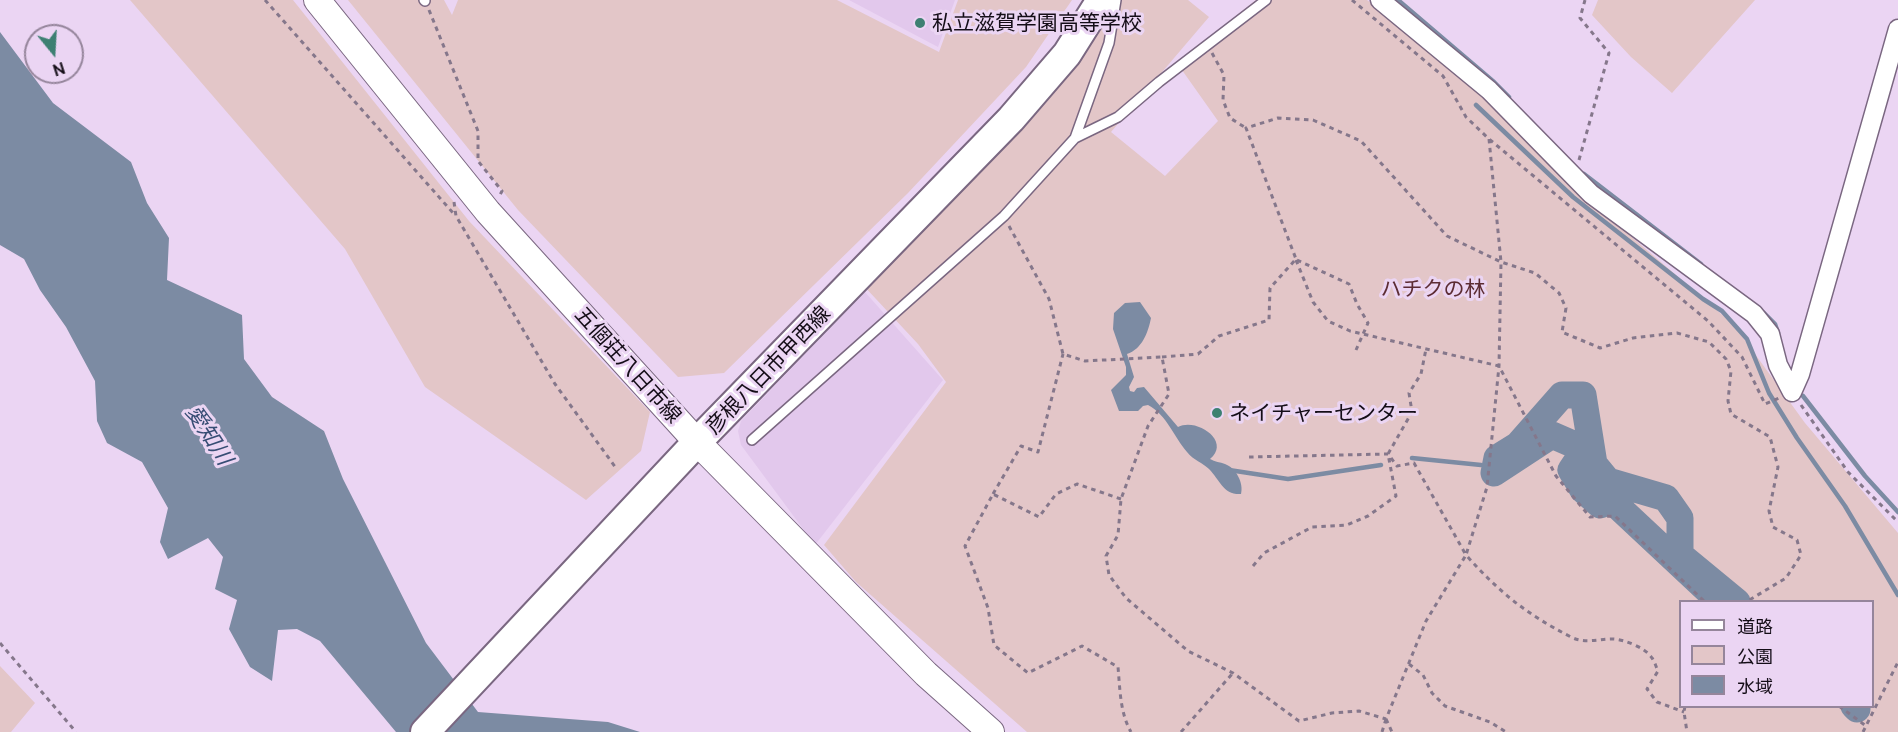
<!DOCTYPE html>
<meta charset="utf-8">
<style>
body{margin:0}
#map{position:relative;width:1898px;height:732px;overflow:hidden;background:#ebd5f3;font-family:Ubuntu,"Noto Sans JP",sans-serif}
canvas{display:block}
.legend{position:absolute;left:1679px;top:600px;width:195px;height:108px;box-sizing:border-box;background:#ebd5f3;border:2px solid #95859b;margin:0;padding:8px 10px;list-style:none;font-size:18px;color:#140d17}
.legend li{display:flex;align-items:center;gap:12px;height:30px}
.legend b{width:30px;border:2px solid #95859b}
.north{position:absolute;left:24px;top:24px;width:60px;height:60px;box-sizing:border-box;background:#ebd5f3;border:2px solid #95859b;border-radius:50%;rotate:162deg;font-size:16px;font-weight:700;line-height:24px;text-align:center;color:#140d17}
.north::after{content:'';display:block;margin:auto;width:21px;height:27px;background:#3d8072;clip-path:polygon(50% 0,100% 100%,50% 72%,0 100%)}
</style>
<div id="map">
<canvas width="1898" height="732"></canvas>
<ul class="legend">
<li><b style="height:8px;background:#fff"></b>道路</li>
<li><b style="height:16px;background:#e3c6c8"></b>公園</li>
<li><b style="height:16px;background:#7c8ba3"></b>水域</li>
</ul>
<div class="north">N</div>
</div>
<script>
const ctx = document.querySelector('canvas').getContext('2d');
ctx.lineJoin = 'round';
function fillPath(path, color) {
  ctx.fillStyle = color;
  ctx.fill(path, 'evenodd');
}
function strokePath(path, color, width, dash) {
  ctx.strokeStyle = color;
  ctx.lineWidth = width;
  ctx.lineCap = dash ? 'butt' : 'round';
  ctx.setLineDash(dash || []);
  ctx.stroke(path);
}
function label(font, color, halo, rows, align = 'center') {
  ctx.font = font + ' Ubuntu,"Noto Sans JP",sans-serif';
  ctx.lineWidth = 6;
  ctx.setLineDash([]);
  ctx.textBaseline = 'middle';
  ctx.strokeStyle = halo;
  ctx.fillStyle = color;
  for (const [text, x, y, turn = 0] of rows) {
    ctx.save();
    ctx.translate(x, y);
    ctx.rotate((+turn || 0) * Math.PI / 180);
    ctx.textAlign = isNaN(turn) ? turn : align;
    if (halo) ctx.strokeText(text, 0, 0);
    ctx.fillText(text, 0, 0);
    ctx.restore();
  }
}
const built = new Path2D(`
 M849 0H955L938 47Z
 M865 292 943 380 815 545 741 445 738 431 741 421Z`);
const green = new Path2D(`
 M130 0H293L469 221 650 412 641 451 586 500 425 387 345 249Z
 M348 0H444L452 15 458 0H837L939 52 958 0H1072L1026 67 908 193 724 373 678 377 518 210Z
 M1110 0H1188L1209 17 1111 132 1165 176 1218 121 1177 63 1256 0H1367L1449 61 1569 183 1734 325 1805 423 1898 533V732H1027L856 582 824 545 946 382 918 344 862 284ZM1680 602H1872V706H1680Z
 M1598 0H1755L1672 93 1631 57 1592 15Z
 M0 666 35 703 11 732H0Z`);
const water = new Path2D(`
 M0 32 53 103 131 162 147 203 169 238 167 280 242 315 244 359 272 397 324 431 343 479 426 643 478 712 608 722 640 732H396L320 641 297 629 278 630 272 681 250 667 229 629 237 600 215 589 223 557 208 538 168 559 160 542 168 508 142 462 107 443 97 421 95 381 66 327 40 290 24 259 0 245Z
 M1140 302 1151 318C1148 333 1142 349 1127 354L1134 377 1129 387 1130 391 1134 392 1137 388 1144 387 1178 427C1196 417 1232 441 1210 459 1215 462 1220 462 1225 464 1236 468 1244 483 1241 494 1223 495 1220 480 1209 469 1203 463 1193 460 1187 452 1174 437 1167 415 1148 405L1143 406 1138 411H1119L1111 390 1126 375V367L1113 329 1114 313 1125 303Z`);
const stream = new Path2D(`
 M1398 0 1494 82 1509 97
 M1476 105 1573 197 1703 299 1722 311 1747 339 1769 393 1797 438 1845 506 1898 595
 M1584 174 1701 264
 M1764 313 1775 324 1778 333
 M1803 396 1865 476 1898 512
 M1412 458 1481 465
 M1229 470 1288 479 1381 465`);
const river = new Path2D(`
 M1720 602 1612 501 1600 505 1583 490 1571 470 1581 455 1575 445 1552 435 1494 473 1497 458 1518 445 1562 395H1583L1594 464 1608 481 1666 498 1680 518V555L1737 602
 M1854 706 1857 709V706`);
const path = new Path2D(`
 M265 0 454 214
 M1352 0 1443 76 1466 117 1489 139 1708 321 1742 357 1765 404 1779 398
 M429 10 478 131V161L502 191 500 195
 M1212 53 1224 75 1223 100 1230 118 1246 128
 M1489 139 1501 262 1499 366 1487 487 1466 555C1499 592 1526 614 1571 637 1584 644 1598 639 1612 639 1624 639 1646 648 1652 658 1655 662 1656 667 1658 671L1647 689 1657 702 1684 712
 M1579 160 1609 53 1580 18 1585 0
 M454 202 456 216 555 384 616 468
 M1009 226 1049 299 1063 354 1085 361 1162 357 1169 394 1148 426 1121 499 1118 535 1106 556 1109 575 1126 598 1188 651 1233 673 1299 721 1332 713 1359 711 1386 719 1426 621 1466 555 1414 463 1397 466 1388 454 1248 457
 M1296 260 1313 302 1328 321 1350 331 1499 366 1556 476 1590 517 1615 516 1705 602
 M1297 260 1349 284 1357 304 1368 323 1356 350
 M1162 357 1198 354 1219 336 1269 320 1270 288 1296 259 1246 128 1278 118 1313 120 1361 141 1447 236 1501 262 1535 273 1559 293 1566 308 1562 332 1600 348 1633 338 1677 333 1709 342 1726 359 1731 371 1728 401 1731 414 1770 437 1778 467 1769 511 1773 527 1797 540 1801 555 1786 578 1746 602
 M1801 405 1848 472 1898 522
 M993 494 1021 446 1038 452 1063 354
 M1121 499 1077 484 1056 494 1039 517 993 494 965 546 988 608 994 645 1028 673 1082 646 1118 667C1120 689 1120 713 1131 732
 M1253 566 1264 553 1312 527 1347 525 1368 516 1396 496 1388 454 1412 412 1409 393 1421 374 1426 349
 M0 643 76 732
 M1409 664 1423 675 1432 693 1445 706 1490 722 1506 732
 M1685 706 1684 712 1687 732
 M1839 706 1866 726
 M1386 719 1392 732
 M1181 732 1233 673
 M1382 732 1386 719
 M1863 732 1898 662`);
const service = new Path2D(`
 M424 0 425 1
 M1075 138 1109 43 1116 0
 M752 440 1004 216 1075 138 1118 117 1159 82 1266 0`);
const minor = new Path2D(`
 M1380 0 1489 90 1591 194 1754 314 1770 334 1778 365 1792 392
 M1792 392 1800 374 1898 29`);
const secondary = new Path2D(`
 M317 0 488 212 697 442 926 674 991 732`);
const primary = new Path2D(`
 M425 732 697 442 1011 119 1067 54 1101 0`);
const markers = [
 [920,23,6,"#3d8072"],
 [1217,413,6,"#3d8072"]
];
const poiNames = [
 ["私立滋賀学園高等学校",932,23],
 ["ネイチャーセンター",1229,413]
];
const parkNames = [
 ["ハチクの林",1433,289]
];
const streetNames = [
 ["五個荘八日市線",628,365,48],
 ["彦根八日市甲西線",768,370,-46]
];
const waterNames = [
 ["愛知川",209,435,57]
];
fillPath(built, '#e2c8ec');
fillPath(green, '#e3c6c8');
fillPath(water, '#7c8ba3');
strokePath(stream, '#7c8ba3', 4.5);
strokePath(river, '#7c8ba3', 27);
strokePath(service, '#7a6781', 12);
strokePath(minor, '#7a6781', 21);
strokePath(secondary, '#7a6781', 28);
strokePath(primary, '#7a6781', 32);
strokePath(path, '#85778b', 3, [4.5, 4.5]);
strokePath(service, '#fff', 9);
strokePath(minor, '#fff', 18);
strokePath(secondary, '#fff', 26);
strokePath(primary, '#fff', 28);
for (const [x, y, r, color] of markers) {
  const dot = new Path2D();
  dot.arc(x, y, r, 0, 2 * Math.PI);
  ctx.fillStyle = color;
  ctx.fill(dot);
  strokePath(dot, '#ebd5f3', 2);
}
label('21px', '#140d17', '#ebd5f3', poiNames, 'left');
label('21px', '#5c2c33', '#ebd5f3', parkNames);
label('21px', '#140d17', '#ebd5f3', streetNames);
label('italic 22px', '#374d74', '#ebd5f3', waterNames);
</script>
